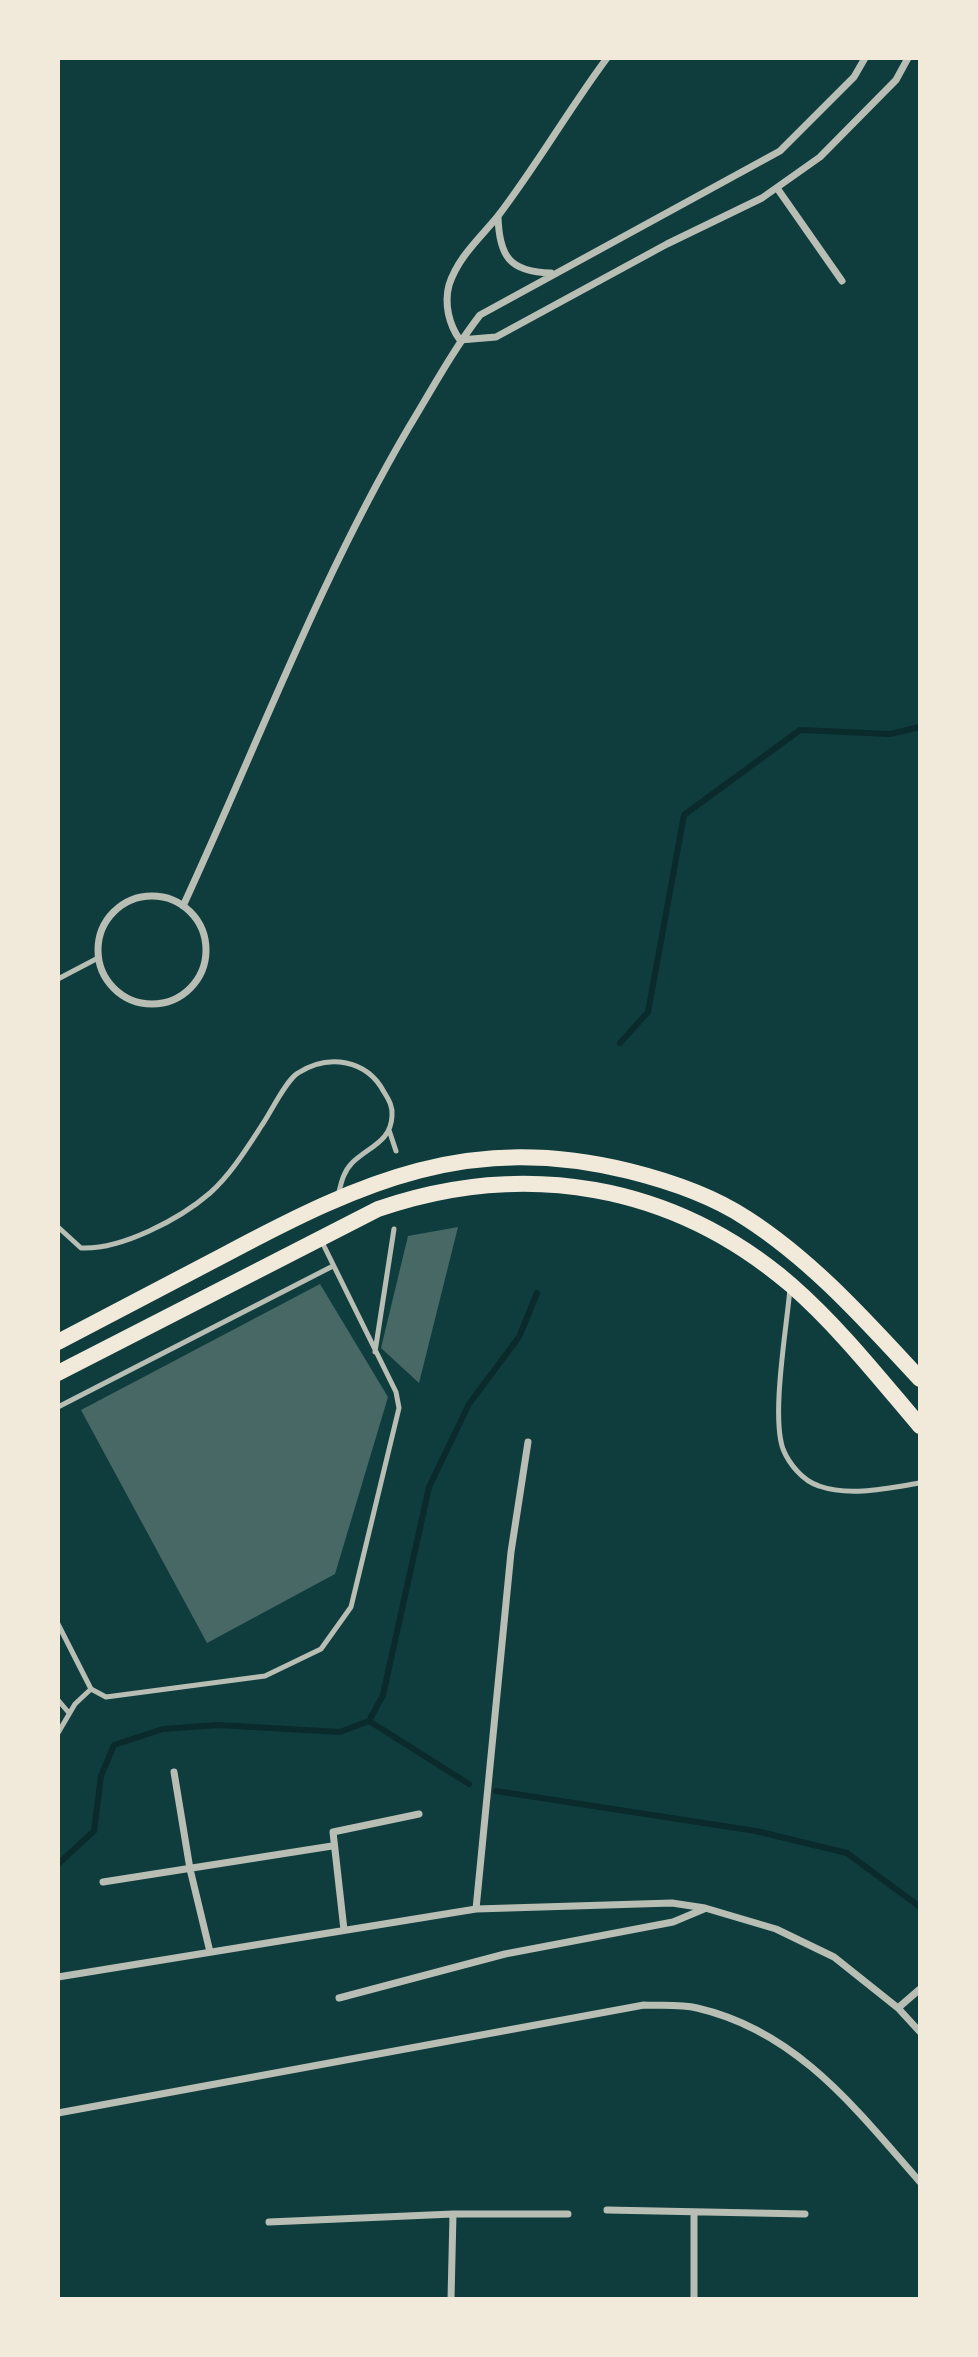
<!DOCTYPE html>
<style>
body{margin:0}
#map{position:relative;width:978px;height:2357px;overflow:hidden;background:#0f3d3e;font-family:Mulish,sans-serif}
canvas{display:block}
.frame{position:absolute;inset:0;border:60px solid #f1e9da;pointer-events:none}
</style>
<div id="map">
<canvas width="978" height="2357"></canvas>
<div class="frame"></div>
</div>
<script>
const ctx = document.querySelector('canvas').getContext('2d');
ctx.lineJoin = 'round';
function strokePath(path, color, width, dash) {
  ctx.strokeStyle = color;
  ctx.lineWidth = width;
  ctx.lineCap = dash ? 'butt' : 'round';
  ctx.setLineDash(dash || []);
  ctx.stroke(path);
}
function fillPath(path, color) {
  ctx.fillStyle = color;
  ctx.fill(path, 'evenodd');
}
const stream = new Path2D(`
 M620 1043 648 1012 684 815 800 730 890 734 920 727
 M369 1721 469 1784
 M496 1791 756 1831 847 1853 920 1907
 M58 1864 94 1831 101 1776 114 1745 163 1729 217 1725 340 1732 369 1721 383 1695 429 1487 469 1404 519 1337 537 1293`);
const building = new Path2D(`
 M458 1227 419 1383 381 1348 408 1236Z
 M320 1284 388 1397 335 1574 207 1643 81 1410Z`);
const service = new Path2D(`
 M58 979 98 958
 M389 1130 396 1151
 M58 1227 81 1248C121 1250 180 1219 210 1193 231 1174 247 1148 262 1125 271 1112 286 1080 298 1073 329 1053 367 1060 384 1092 389 1100 393 1107 392 1116 391 1142 368 1147 352 1163 343 1172 341 1184 338 1196
 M790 1288C787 1326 771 1415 783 1449 789 1464 803 1481 819 1486 850 1497 889 1488 920 1483
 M375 1352 394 1229
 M58 1407 333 1266
 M58 1624 91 1689 106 1697 265 1676 321 1649 351 1607 399 1408 396 1392 322 1242
 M58 1700 69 1713
 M58 1733 75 1704 91 1689`);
const minor = new Path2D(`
 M777 188 842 281
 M498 216C499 257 510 272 551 273
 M460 340 496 337 667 244 762 198 820 157 896 80 908 58
 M460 340C449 325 444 304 449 285 458 257 480 238 498 216 537 165 569 109 607 58
 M98 950a54 54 0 1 1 108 0a54 54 0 1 1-108 0Z
 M183 906C257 746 319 580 409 427 432 389 453 350 480 315L780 151 854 77 865 58
 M174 1772 190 1869 210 1952
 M103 1882 332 1846
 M476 1909 511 1552 528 1442
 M344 1930 333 1832 419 1814
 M58 1977 476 1909 672 1903 705 1908 776 1929 834 1957 898 2008 920 2032
 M339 1998 505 1954 673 1922 704 1909
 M898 2008 920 1989
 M58 2113 644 2005C661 2006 681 2004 697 2008 797 2031 856 2109 920 2182
 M607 2210 805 2214
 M269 2222 453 2214H568
 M451 2299 453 2214
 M694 2299V2214`);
const primary = new Path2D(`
 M58 1342C114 1313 170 1283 226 1254 363 1181 470 1132 629 1171 669 1181 711 1195 746 1218 813 1261 866 1321 920 1379
 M58 1373 378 1209C524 1159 672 1183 791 1285 839 1327 879 1378 920 1426`);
strokePath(stream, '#0a2a2b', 6);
fillPath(building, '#486865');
strokePath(service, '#b8beb3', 5);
strokePath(minor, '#b8beb3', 7);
strokePath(primary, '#f1e9da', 16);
</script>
